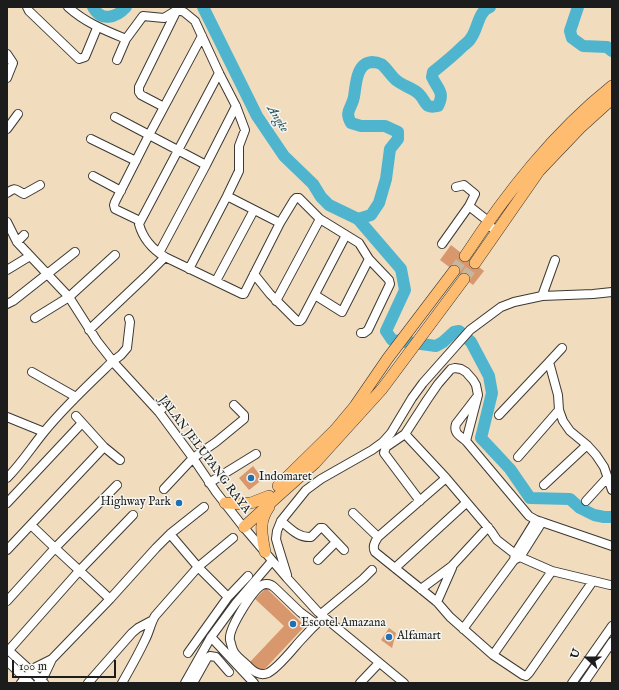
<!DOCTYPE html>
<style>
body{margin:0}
#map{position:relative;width:619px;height:690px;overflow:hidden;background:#f1dcbd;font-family:"IM FELL English",serif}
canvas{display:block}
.frame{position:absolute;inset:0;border:8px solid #1c1c1c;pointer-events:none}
.north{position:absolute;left:567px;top:638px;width:40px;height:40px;-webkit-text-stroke:3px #f6f6f2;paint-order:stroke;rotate:291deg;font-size:11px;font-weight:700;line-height:16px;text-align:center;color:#1c1c1c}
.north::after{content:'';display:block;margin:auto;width:14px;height:18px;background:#1c1c1c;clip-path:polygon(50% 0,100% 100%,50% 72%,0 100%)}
.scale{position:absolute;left:12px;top:660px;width:104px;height:18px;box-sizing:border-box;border:2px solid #1c1c1c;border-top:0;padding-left:5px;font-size:12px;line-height:14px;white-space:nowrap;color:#1c1c1c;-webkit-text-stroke:3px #f6f6f2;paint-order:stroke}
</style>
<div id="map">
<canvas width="619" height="690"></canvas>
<div class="frame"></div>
<div class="north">U</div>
<div class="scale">100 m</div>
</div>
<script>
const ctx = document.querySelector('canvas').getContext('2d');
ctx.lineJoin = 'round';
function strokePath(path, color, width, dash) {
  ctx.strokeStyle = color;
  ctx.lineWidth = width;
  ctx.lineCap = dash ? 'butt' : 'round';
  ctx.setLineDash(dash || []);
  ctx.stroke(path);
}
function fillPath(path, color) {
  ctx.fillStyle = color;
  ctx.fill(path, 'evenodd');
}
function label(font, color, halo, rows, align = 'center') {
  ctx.font = font + ' "IM FELL English",serif';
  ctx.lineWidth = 3;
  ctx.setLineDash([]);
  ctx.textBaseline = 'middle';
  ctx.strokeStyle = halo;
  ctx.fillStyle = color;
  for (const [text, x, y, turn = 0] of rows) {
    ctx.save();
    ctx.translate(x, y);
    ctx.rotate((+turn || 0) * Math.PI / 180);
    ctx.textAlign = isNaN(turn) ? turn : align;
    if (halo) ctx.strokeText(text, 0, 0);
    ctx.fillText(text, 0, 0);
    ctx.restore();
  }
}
const river = new Path2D(`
 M93 7C101 22 116 18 126 7
 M203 7 257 116 284 156 313 184 321 197 329 205 358 219 401 269 405 290 386 331 392 340 436 346 443 342 454 332 459 331 471 342 489 376 492 393 481 438 510 469 530 498 570 499 580 508 594 515 604 517H612
 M578 7 570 31 572 38 583 46 607 47 612 51
 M358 219 371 215 379 203 386 179 390 149 398 139V132L385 126H361L351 123C344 111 352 108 354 97 356 85 356 63 372 62 374 62 379 63 381 64 386 67 391 76 396 80 403 86 413 88 419 94 427 102 424 109 438 106 445 92 438 90 432 77L433 72C443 64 453 56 462 47 465 44 469 42 471 38 478 29 478 11 490 7`);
const building = new Path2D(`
 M451 245 484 271 473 285 440 260Z
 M253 466 263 479 249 490 239 478Z
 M266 588 305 626 261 673 250 662 284 626 255 599Z
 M389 628 396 633 392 648 381 640Z`);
const highwayTunnel = new Path2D(`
 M454 271 465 256
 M464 279 475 263`);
const minor = new Path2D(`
 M27 7 29 11 79 59 85 57 97 28
 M68 7C86 23 104 30 126 39L143 16 164 18 177 10 184 12 195 21 219 73 236 106 245 130 239 146V171L227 196 189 269
 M7 54 13 63 7 78
 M117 60 126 39
 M164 107 141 95 139 92V87L177 10
 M115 117 206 165 159 253
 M7 129 18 114
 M91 139 136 161
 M206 165 236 106
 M93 176 121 191
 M456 187 464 185 475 194 469 206
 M7 193C17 186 15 190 24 194L40 185
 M140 221 115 209 114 205 115 202 149 135 202 36
 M7 222 17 242 69 297 97 341 115 364 159 412 193 458 216 492 241 524 287 578 318 612 330 622 404 683
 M280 223 294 200 296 198H299L320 219 359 243 369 259 389 280 390 284 368 330 364 333H361
 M17 242 24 235
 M442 244 469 206 488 221 492 228 497 232
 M165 257C152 249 143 239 139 224L219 73
 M7 270 30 256
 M254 274 270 294 297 321H300L302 319 346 235
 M216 281 254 210
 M315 295 342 312 369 259
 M542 296 555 260
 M276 301 320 219
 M7 304 13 301 75 252
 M35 318 69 297 115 255
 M89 330 145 277 165 257 242 294H244L280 223 227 196
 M549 362 562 348
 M32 372 76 397
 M476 398 456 424C453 433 460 436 466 441L529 516 536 520 612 546
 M159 412 167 404
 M499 415 549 362 558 395 559 410 563 421 570 431 587 445 596 455 604 467 612 490
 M76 416 104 447 120 460
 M7 417 44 432
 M405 434 446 478 491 531 497 540 515 554 520 557 552 571 610 585
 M518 457 559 410
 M7 478C21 464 31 448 44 432 64 407 89 384 113 361L121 355 127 348 130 322 129 319
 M446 478 378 537C375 542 372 546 375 552L421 589 437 602 450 617 493 655 523 675 526 676 529 673 593 581
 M209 483 256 454
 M544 485 587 445
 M164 489 193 458 216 442 244 419V415L234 405
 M420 501 384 453 386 447 405 434 427 400 438 384 451 369 455 368 461 369 466 372 473 380 476 385 478 395 466 441
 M586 501 607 478
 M7 503 82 423
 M353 513 378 537
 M281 521C290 528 298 538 311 537L320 528H323L344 550
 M31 525 55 548 110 599
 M170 534 198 567 228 597 248 576
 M7 550 104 447
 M516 559 520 557 542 522
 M318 560 336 542
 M395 568 466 503
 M287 575 278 546 276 539 277 531 281 521 306 490 321 479 372 450 383 442 391 433 412 398 423 383 470 330 501 307 514 302 542 296 593 294 612 292
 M421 589 452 566 488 527
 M7 601 55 548 117 485
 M437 602 452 568
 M321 614 363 579 372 570
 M316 624 300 612 275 588C271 584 267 583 262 585 252 591 228 629 230 640 231 643 232 649 234 652 236 656 245 663 249 667 254 672 261 676 268 673 278 668 292 650 300 641 308 632 316 624 324 617
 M463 629 514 560 515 554 536 520
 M211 637 254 683
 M7 649 44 683
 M9 650 79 571 133 515
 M188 653 228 597
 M493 655 552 571
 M7 661 30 683
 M21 683 36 667 52 659
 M38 683 45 674 52 659 110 599 156 548 170 534 204 507
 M88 683 132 633 138 628 153 620
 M122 683C130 669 138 655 145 640 149 633 151 622 155 616L198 567 233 538
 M185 683 211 637 236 603 272 561
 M193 683 207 658 210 656 216 657 229 672
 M360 683 379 663
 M572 683 612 626
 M584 683 612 642`);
const highway = new Path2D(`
 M465 256C506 194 553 133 612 86
 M475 263 539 171 580 128 612 99
 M278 486 335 430 355 406 388 358 454 271
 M225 503 243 504 251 503 269 496
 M244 527 278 496 315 463 382 389 464 279
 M265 552C262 535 258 522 269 507`);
const markers = [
 [251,478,4,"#1f6fb2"],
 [179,503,4,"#1f6fb2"],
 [293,624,4,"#1f6fb2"],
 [389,637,4,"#1f6fb2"]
];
const streetNames = [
 ["JALAN JELUPANG RAYA",204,455,53]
];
const poiNames = [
 ["Indomaret",259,478],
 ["Highway Park",171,503,"right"],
 ["Escotel Amazana",301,624],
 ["Alfamart",397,637]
];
const waterNames = [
 ["Angke",277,119,58]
];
strokePath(river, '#4fb5ce', 12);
fillPath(building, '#d8976c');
strokePath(highwayTunnel, '#c6b69d', 11, [11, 5.5]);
strokePath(minor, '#3c3934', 10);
strokePath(highway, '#3c3934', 12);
strokePath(minor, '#fff', 8);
strokePath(highway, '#febc70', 11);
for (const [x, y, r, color] of markers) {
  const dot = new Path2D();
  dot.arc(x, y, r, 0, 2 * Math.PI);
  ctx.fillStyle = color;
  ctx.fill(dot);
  strokePath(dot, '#f6f6f2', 1.5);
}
label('12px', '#1c1c1c', '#f6f6f2', streetNames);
label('12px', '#1c1c1c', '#f6f6f2', poiNames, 'left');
label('italic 13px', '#305963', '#f6f6f2', waterNames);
</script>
